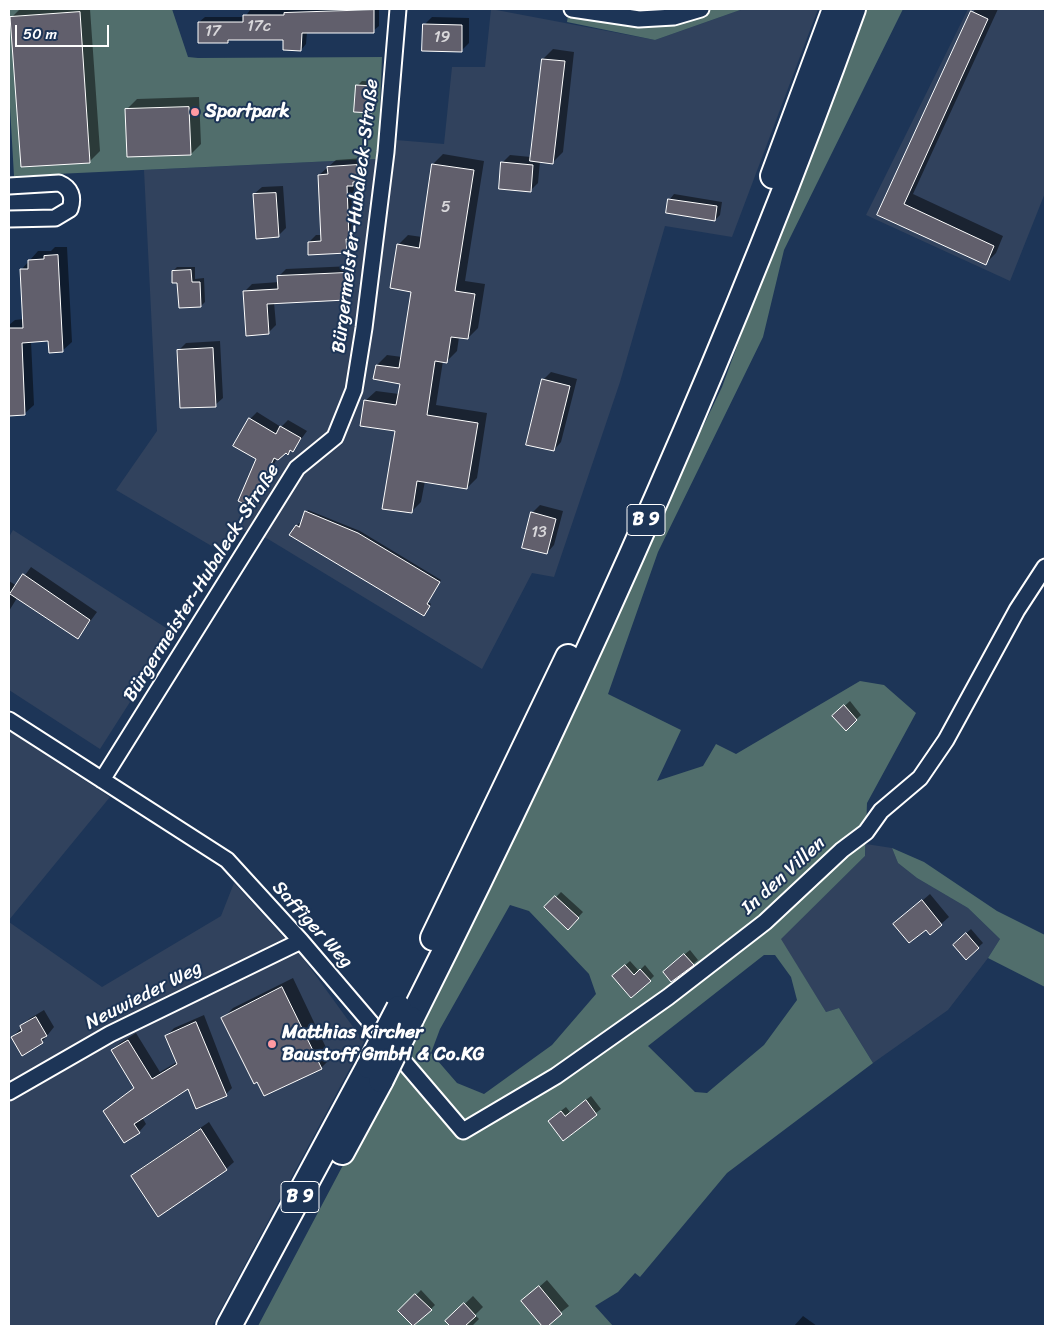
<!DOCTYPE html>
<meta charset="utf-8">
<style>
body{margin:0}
#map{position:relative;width:1054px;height:1335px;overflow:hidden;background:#1d3557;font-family:Sriracha,sans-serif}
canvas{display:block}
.frame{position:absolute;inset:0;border:10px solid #fff;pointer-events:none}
.scale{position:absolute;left:15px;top:25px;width:94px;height:22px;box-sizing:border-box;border:2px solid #fff;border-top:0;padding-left:6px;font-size:15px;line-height:18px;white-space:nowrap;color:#fff;-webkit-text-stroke:4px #1d3557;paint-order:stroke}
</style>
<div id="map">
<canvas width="1054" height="1335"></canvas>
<div class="frame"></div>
<div class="scale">50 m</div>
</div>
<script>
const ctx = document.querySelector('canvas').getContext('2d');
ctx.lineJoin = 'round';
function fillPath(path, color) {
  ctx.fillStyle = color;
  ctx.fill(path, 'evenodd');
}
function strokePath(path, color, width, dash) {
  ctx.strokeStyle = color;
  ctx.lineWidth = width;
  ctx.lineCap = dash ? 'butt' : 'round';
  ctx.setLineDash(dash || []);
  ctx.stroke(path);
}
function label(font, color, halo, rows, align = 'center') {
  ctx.font = font + ' Sriracha,sans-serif';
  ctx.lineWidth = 4;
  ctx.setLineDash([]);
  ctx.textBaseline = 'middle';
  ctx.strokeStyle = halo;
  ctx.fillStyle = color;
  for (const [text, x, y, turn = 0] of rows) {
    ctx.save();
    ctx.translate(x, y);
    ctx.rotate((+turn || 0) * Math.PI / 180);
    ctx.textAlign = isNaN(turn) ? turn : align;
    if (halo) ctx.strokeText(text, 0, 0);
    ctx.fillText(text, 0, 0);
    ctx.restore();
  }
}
const built = new Path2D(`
 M491 9 655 40 743 9H818L732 237 665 226 620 382 554 577 532 573 482 669 268 539 239 529 227 555 116 490 157 431 144 170 376 159 394 156 396 140 444 144 452 67H485Z
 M968 9H1039L1045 11V193L1010 281 866 215Z
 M13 530 174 633 100 749 9 690V537Z
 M9 731 110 797 9 920Z
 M866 844 892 848 898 863 917 878 968 908 1000 939 988 958 948 1010 873 1063 839 1008 826 1012 780 939 865 856Z
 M234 883 303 958 364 1042 212 1326H9V922L102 987 221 916Z`);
const green = new Path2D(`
 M9 9H172L188 57 198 58 382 57 379 135 376 159 14 176 9 90Z
 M569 9H743L655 40 567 22Z
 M861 9H903L784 250 763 337 658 552 608 694 681 730 657 781 703 766 716 744 736 754 860 681 884 685 916 713 867 803 865 856 781 939 826 1012 839 1008 873 1063 727 1173 640 1277 635 1273 618 1292 595 1306 613 1326H258L407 1044 722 387ZM510 905 529 911 589 974 596 994 552 1045 484 1094 457 1083 431 1053 440 1029ZM684 954 696 968 674 986 663 972ZM764 955H775L791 977 797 1000 764 1045 707 1093 695 1092 648 1046ZM640 969 650 981 631 998 621 986ZM561 1111 576 1131 563 1141 548 1121Z
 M892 848 924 862 997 911 1045 935V987L988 958 1000 939 968 908 917 878 898 863Z`);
const shadow = new Path2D(`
 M20 9H90L100 151 90 161 12 17Z
 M379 9V26L373 31 307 32 306 44 301 50 285 39H231L228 42 199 22 205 17H245L250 10Z
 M975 9H998L913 194 1003 236 996 253 985 264 879 215Z
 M432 17 469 18V43L461 51 424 25Z
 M553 49 574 52 563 152 552 163 540 161 538 183 530 191 502 163 510 155 531 157 543 59Z
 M362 81 378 82 376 107 372 112 357 86Z
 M199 97 201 144 191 154 127 109 137 99Z
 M443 154 484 161 465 281 485 284 478 328 468 338 459 337 457 351 447 361H443L436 405 487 413 477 478 467 488 425 481 421 502 411 512 396 430 365 401 376 391 399 394 401 382 377 365 387 355 402 357 412 291 398 245 408 235 422 237 433 164Z
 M364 158 365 173 354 183 356 230 353 233 354 245 346 252 309 242 316 235H322L319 175 336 160Z
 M283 186 286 228 278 236 254 194 262 187Z
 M674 194 722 202 720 215 715 220 668 212 670 199Z
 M55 247H67L72 342 62 351 50 340 31 341 34 405 24 414H9V325L15 320 24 319 21 270 38 251H51Z
 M352 266 353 291 346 299 274 302 276 325 268 333 245 291 252 284 279 282V276L286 269Z
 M177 267H195V279L204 278 205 302 201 306 178 282 173 271Z
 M220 341 223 398 215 405 178 351 186 343Z
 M551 372 577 379 561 442 554 450 543 380Z
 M257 412 281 427 288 420 307 431 293 450 290 449 277 458 258 498 251 505 257 458 250 419Z
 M540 505 563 511 554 545 547 553 532 513Z
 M308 510 360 531 441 580 428 602 431 604 425 612 291 534 299 523 301 525Z
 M31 567 97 612 78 638 17 598 9 611V581L17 586Z
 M850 701 861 715 846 729 839 711Z
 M561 892 583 912 568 928 546 907Z
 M930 894 949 917 941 924H895Z
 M971 929 983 943 966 958 959 940Z
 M690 950 698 960 693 964 669 967Z
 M630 961 639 971 645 965 654 976 650 980 619 971Z
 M293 978 331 1058 321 1068 223 1018 233 1008Z
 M44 1010 54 1027 42 1042 13 1037 29 1019Z
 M204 1015 232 1088 225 1095 188 1087 142 1117 146 1124 139 1132 105 1111 135 1087 113 1050 120 1043 136 1033 160 1072 177 1062 167 1036 174 1028Z
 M591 1096 601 1109 563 1139 554 1116 566 1107 570 1112Z
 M209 1122 234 1162 226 1169 132 1177 140 1169Z
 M547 1280 569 1306 543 1326 523 1301Z
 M421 1290 435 1305 414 1326 400 1311Z
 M473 1296 483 1307 475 1315 479 1319 472 1326H451L447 1321Z
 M803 1316 817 1326H794Z`);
const building = new Path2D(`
 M374 10V33H302L301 51 283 50V40H228V43H198V22H243V15H284V13Z
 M971 11 988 19 904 204 994 246 986 265 877 215Z
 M80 12 90 163 21 167 10 17Z
 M423 24 462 25V52L422 51Z
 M542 59 565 61 553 164 530 161Z
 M356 85 374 86 372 113 354 112Z
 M189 107 191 155 127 157 125 109Z
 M501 162 533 165 531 192 499 189Z
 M432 164 474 170 455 291 475 294 468 339 451 337 447 363 435 361 427 415 478 423 467 489 417 481 412 513 382 509 395 431 360 426 364 400 396 405 400 384 373 379 376 365 399 368 411 292 390 288 397 244 419 248Z
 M357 165 358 182H353V186H347L349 239H346L347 253 308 255V242L321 241 318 175 328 174 327 167Z
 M276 193 279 237 256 239 253 194Z
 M668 199 717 206 715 221 666 213Z
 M58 255 63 352 49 353 48 341 22 343 25 415 9 416V328H23L20 269H28V260L44 259V256Z
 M191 270 192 282H200L201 307 179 308 177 283H172V271Z
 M345 273 346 300 267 304 269 334 246 336 243 291 278 289 277 276Z
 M213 348 216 407 180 408 177 350Z
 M542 379 570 386 554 451 526 445Z
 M249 418 276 434 280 426 301 438 293 452 290 450 288 455 286 453 278 460 274 458 251 507 238 501 256 459 233 446Z
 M305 511 358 533 440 582 427 604 430 606 424 616 289 535 296 525 299 527Z
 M531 512 556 519 547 554 522 548Z
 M23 574 90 620 78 639 10 594Z
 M844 705 857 720 846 731 832 716Z
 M555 896 579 918 568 930 544 907Z
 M922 900 942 925 930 935 926 930 909 943 893 924Z
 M966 933 979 948 966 960 953 945Z
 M684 954 694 965 671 982 663 972Z
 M625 965 634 975 640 969 651 981 631 998 612 976Z
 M282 987 322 1069 264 1096 257 1082 254 1084 221 1018Z
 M36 1017 47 1036 41 1039 43 1043 22 1056 11 1037 22 1031 20 1026Z
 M196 1022 227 1096 196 1109 188 1089 134 1124 140 1133 124 1143 103 1111 134 1088 111 1050 128 1040 152 1079 177 1064 165 1036Z
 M586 1100 597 1115 563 1141 548 1121 561 1111 565 1116Z
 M201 1129 227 1170 158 1217 131 1176Z
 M539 1286 562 1314 548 1326H542L521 1301Z
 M415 1294 432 1310 413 1326 398 1311Z
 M464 1303 476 1316 465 1326H450L445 1321Z`);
const minor = new Path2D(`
 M572 9 639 19 674 17 701 9
 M9 186 59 183C71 188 74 197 70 209L55 218 9 219
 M9 720 227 860 301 941 463 1131 556 1076 668 997 765 922 842 850 866 832 881 811 920 778 946 740 1017 610 1045 567
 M102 780 297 468 335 437 354 390 364 328 386 152 398 9
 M9 1092 110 1034 301 941`);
const trunk = new Path2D(`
 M773 176 835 9
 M433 938 568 657
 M411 1019C576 691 728 355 853 9
 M342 1152 381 1080
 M229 1326 369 1066`);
const trunkBridge = new Path2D(`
 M369 1066 399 1008
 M381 1080 411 1019`);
const markers = [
 [195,112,5,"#ff9aa2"],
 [272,1044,5,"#ff9aa2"]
];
const numberNames = [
 ["17c",259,27],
 ["17",213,32],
 ["19",442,38],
 ["5",446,208],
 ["13",539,533]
];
const shields = [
 [646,520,38],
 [300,1197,38]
];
const shieldNames = [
 ["B 9",646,520],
 ["B 9",300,1197]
];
const poiNames = [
 ["Sportpark",205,112],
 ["Matthias Kircher",282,1033],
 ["Baustoff GmbH & Co.KG",282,1055]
];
const streetNames = [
 ["Bürgermeister-Hubaleck-Straße",356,216,-83],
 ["Bürgermeister-Hubaleck-Straße",202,583,-58],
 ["In den Villen",784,876,-42],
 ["Saffiger Weg",312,925,48],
 ["Neuwieder Weg",144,996,-27]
];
fillPath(built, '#31425d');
fillPath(green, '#516e6c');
fillPath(shadow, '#0007');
fillPath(building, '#615f6c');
strokePath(building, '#fff', 1);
strokePath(minor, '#fff', 19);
strokePath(trunk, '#fff', 28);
strokePath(minor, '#1d3557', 15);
strokePath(trunk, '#1d3557', 24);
strokePath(trunkBridge, '#fff', 28, []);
strokePath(trunkBridge, '#1d3557', 24);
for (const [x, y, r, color] of markers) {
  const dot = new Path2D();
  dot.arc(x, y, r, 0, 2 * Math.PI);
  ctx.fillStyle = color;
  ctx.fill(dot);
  strokePath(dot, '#1d3557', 2);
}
label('16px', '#d8d7da', null, numberNames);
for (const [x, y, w] of shields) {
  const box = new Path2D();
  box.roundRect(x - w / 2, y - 15.5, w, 31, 4);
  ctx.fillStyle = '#1d3557';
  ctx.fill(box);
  strokePath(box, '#fff', 1);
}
label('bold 18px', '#fff', null, shieldNames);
label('bold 19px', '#fff', '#1d3557', poiNames, 'left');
label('19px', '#fff', '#1d3557', streetNames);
</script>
